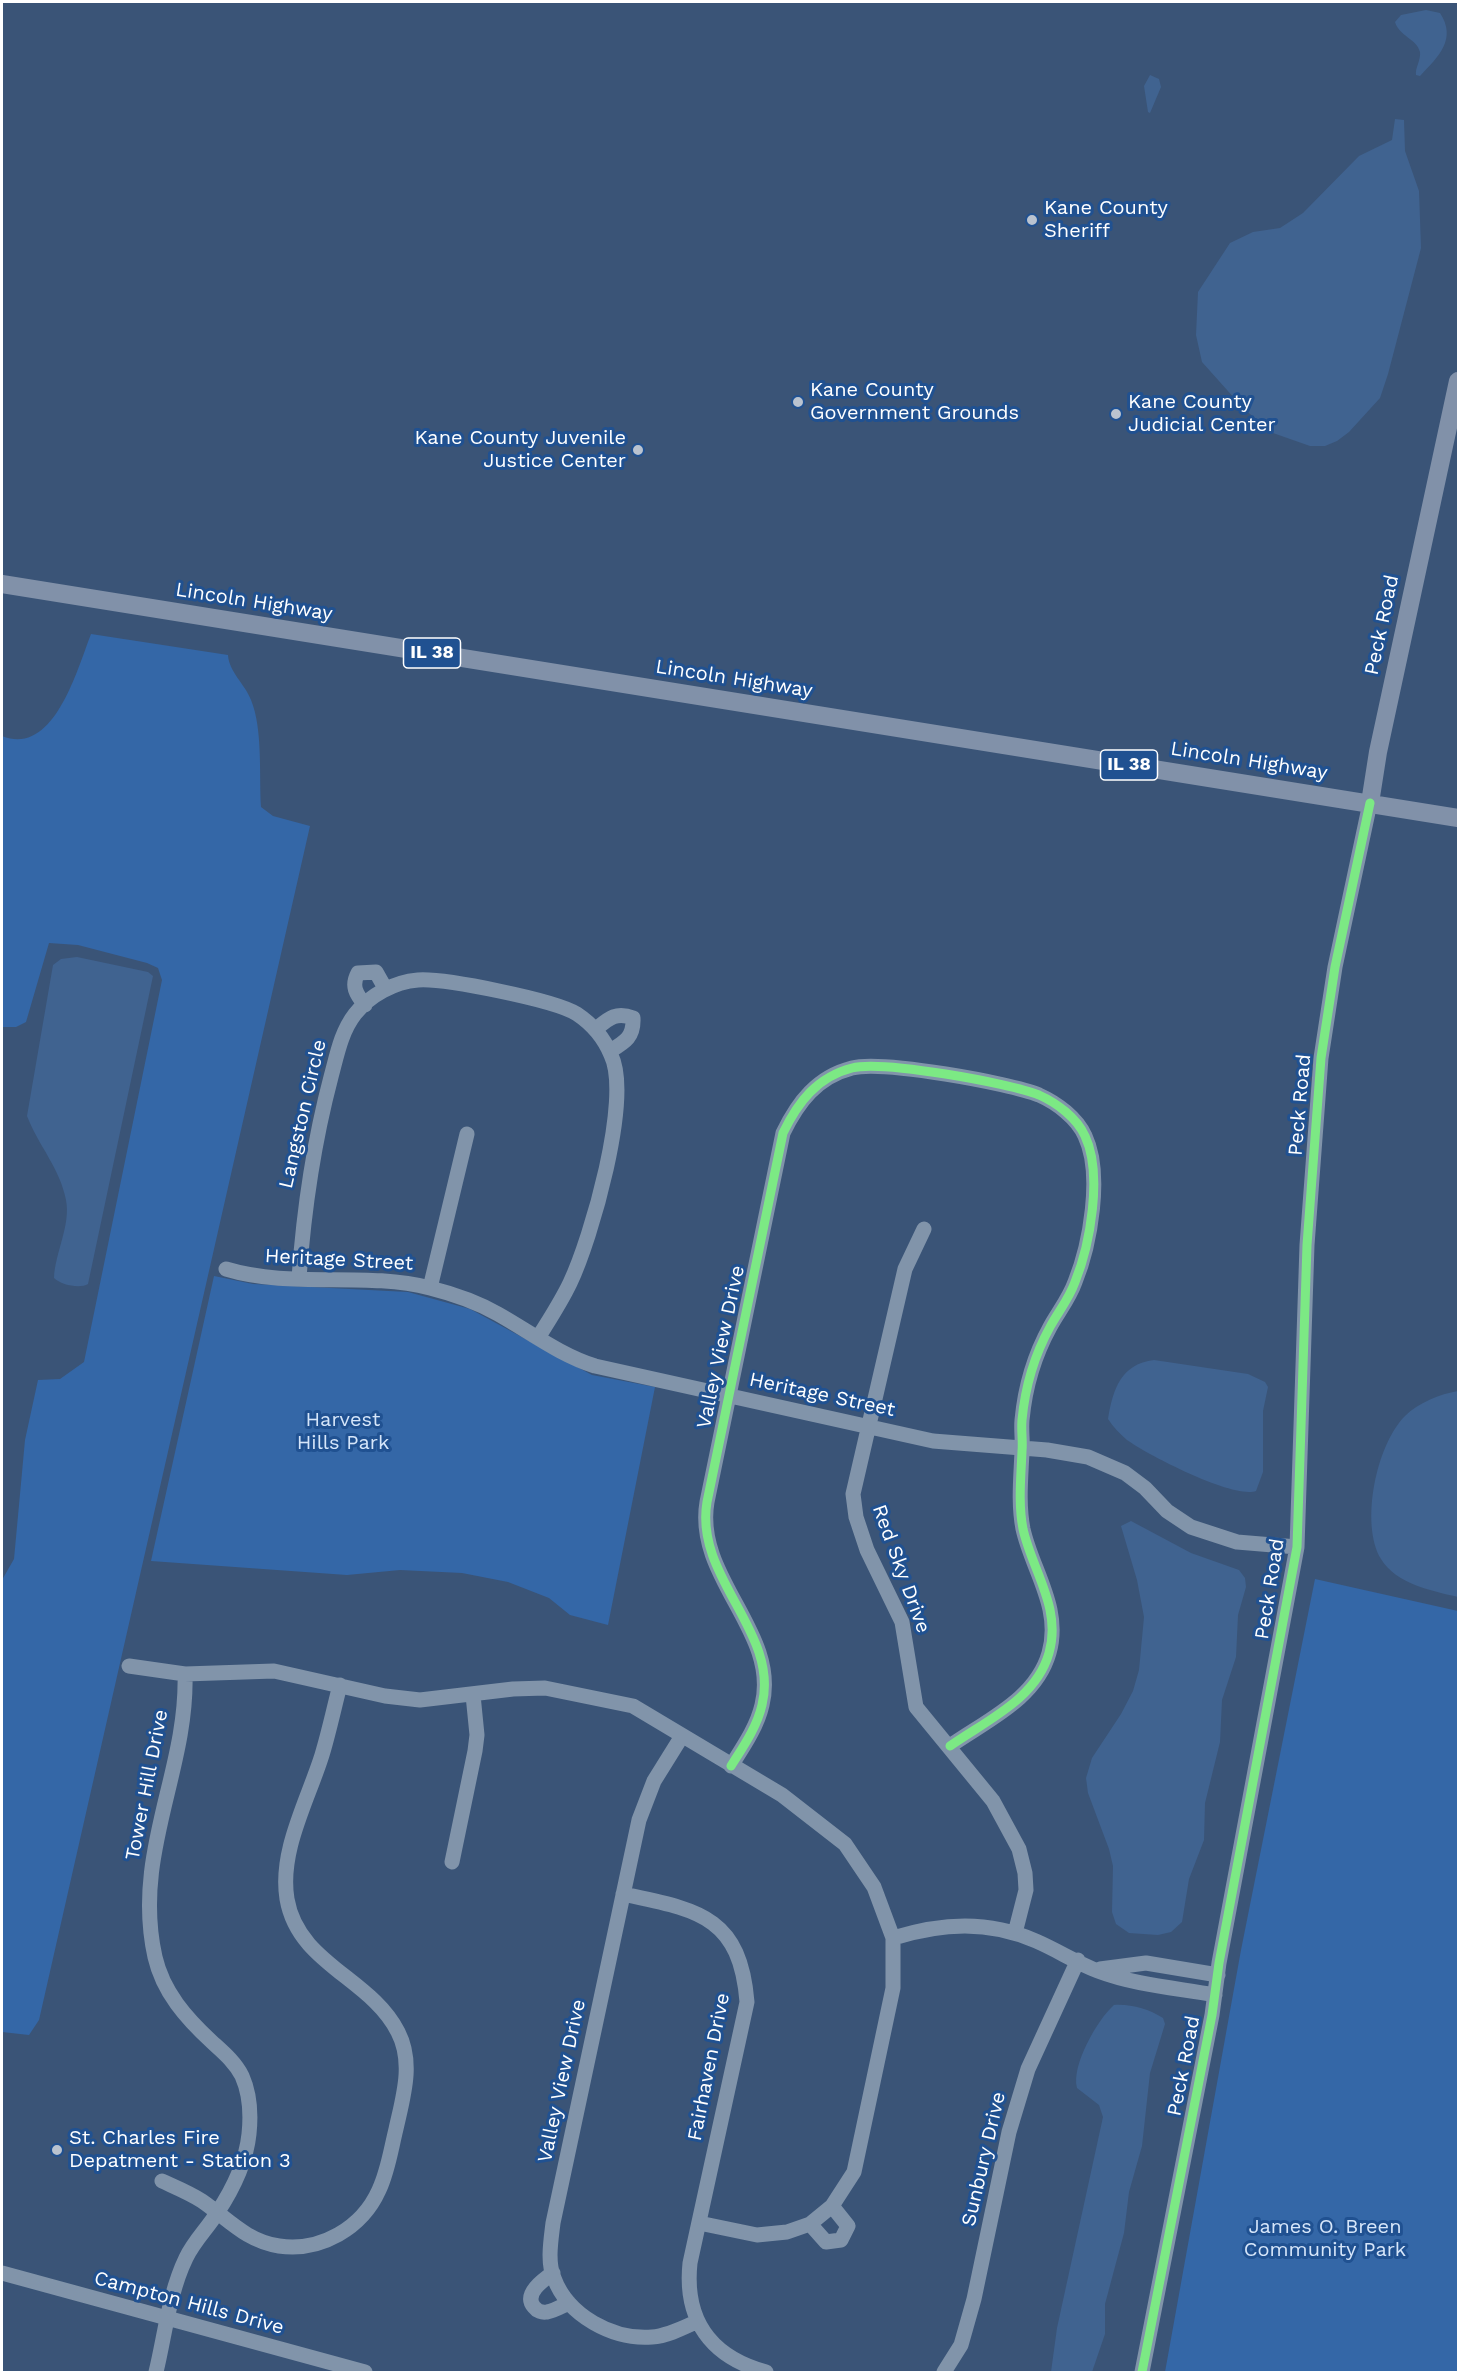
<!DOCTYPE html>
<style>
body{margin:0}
#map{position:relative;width:1460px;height:2374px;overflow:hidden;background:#3a5477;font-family:"Work Sans",sans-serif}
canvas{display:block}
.frame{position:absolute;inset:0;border:3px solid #fff;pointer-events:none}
</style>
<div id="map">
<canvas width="1460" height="2374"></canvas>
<div class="frame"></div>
</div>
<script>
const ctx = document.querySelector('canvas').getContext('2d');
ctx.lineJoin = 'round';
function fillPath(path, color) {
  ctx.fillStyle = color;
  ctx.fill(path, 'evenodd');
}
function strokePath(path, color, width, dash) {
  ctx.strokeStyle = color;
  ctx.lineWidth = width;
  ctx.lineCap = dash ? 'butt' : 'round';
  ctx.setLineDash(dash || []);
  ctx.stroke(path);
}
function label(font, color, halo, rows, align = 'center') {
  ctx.font = font + ' "Work Sans",sans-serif';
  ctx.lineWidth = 6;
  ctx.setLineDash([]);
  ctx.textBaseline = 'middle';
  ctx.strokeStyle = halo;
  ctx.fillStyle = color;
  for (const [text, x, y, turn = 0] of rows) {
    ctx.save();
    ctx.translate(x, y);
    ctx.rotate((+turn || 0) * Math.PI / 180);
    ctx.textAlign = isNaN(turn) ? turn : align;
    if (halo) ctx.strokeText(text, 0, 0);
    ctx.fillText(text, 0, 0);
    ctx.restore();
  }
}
const green = new Path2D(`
 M91 634 228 655C229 672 245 684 251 700 263 729 259 775 261 807L273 816 310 826 39 2020 29 2035 2 2032V1580L14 1559 25 1440 38 1380 60 1379 84 1362 162 980 158 968 147 963 78 945 49 943 26 1022 16 1027H2V736C54 757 77 670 91 634Z
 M214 1276 253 1284 408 1292 470 1309 592 1375 655 1387 608 1625 570 1615 549 1598 508 1582 462 1573 400 1570 347 1575 151 1561Z
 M1315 1579 1458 1611V2372H1165L1241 1950Z`);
const water = new Path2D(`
 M1426 10 1440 13C1457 39 1439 56 1420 76L1416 75C1415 68 1421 60 1420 52 1417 39 1399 36 1395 22L1401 15Z
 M1150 75 1159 79 1161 87 1150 113 1148 112 1144 86Z
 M1395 119 1404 120 1405 151 1419 191 1421 248 1388 374 1380 398 1349 432 1337 441 1325 446H1310L1273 433 1244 409 1202 362 1196 335 1198 292 1230 243 1253 232 1280 228 1303 213 1359 156 1392 140Z
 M77 957 148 972 153 976 88 1284C80 1289 61 1285 54 1278 55 1253 71 1225 66 1200 60 1168 38 1145 27 1116L53 965 61 959Z
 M1154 1360 1248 1374 1265 1382 1268 1387 1263 1411V1472L1256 1491C1233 1499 1148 1455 1127 1440 1120 1434 1113 1427 1108 1419 1113 1389 1121 1364 1154 1360Z
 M1458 1391V1597C1433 1591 1396 1584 1381 1559 1360 1524 1376 1445 1405 1416 1418 1403 1440 1394 1458 1391Z
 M1131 1521 1191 1553 1239 1570 1245 1578 1246 1587 1238 1615 1236 1657 1222 1700 1220 1742 1205 1803 1204 1840 1189 1879 1182 1922 1171 1932 1158 1935 1129 1933 1116 1924 1112 1912 1113 1866 1109 1849 1088 1793 1086 1778 1092 1758 1121 1714 1133 1691 1139 1670 1144 1617 1137 1580 1121 1526Z
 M1114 2005C1132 2004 1148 2009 1163 2018L1165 2024 1150 2073 1142 2146 1129 2192 1124 2233 1105 2304V2334L1092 2372H1051L1057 2328 1103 2117 1099 2105 1077 2088C1071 2066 1097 2020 1114 2005Z`);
const minor = new Path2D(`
 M365 1005C356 994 351 986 358 973L376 972 385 988
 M596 1029C608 1019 616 1011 633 1018 634 1037 625 1042 610 1051
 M924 1229 905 1269 853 1494 856 1517 867 1550 902 1622 916 1707 993 1801 1019 1849 1025 1873 1026 1890 1015 1933
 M226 1269C292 1289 364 1271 430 1288 454 1294 477 1302 498 1314 530 1332 560 1355 595 1366L933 1441 1047 1450 1088 1457 1125 1473 1145 1488 1167 1511 1191 1527 1237 1542 1297 1547
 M299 1278C304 1207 313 1145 331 1077 337 1055 341 1032 355 1014 370 995 394 982 418 980 444 978 555 1000 577 1014 592 1024 604 1038 611 1055 632 1098 591 1239 570 1283 561 1302 549 1320 538 1338
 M430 1288 467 1134
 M129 1666 185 1674 274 1671 385 1696 420 1700 513 1689 545 1688 633 1706 782 1795 845 1844 874 1887 893 1938V1988L854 2172 832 2206 810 2224 787 2232 757 2235 699 2223
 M682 1736 654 1781 639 1820 553 2223C551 2240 547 2262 554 2278 568 2316 613 2340 652 2337 667 2336 683 2328 696 2322
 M731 1766C743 1747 757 1727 762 1705 780 1632 694 1578 707 1502L783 1133C798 1102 817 1077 852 1068 881 1060 1010 1083 1039 1095 1057 1103 1077 1118 1085 1136 1103 1174 1090 1245 1075 1282 1069 1299 1058 1312 1050 1327 1034 1356 1025 1388 1022 1420 1021 1431 1023 1441 1022 1451 1021 1477 1018 1503 1023 1529 1032 1570 1062 1608 1049 1653 1036 1699 987 1720 950 1746
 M452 1862 475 1751 477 1735 473 1695
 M623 1894C697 1910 740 1915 747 2002L690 2263C684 2320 711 2357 766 2372
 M893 1938C942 1923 988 1920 1036 1941 1057 1950 1077 1963 1098 1971 1135 1985 1176 1988 1215 1995
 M1100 1969 1146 1963 1218 1975
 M162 2181C175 2187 190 2193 202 2201 228 2219 246 2241 279 2246 321 2252 362 2228 379 2190 388 2171 391 2149 396 2129 403 2097 414 2063 398 2032 371 1978 298 1964 287 1899 279 1851 308 1800 322 1755 329 1732 334 1708 340 1685
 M810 2224 826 2242 841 2240 848 2226 832 2206
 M2 2273 365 2372
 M553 2273C543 2280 523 2294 534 2307 537 2311 542 2313 547 2312 554 2311 562 2306 569 2303
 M156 2372C165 2335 169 2293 186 2258 194 2241 207 2229 217 2213 233 2189 246 2163 249 2134 251 2115 250 2094 242 2076 235 2062 223 2052 212 2042 186 2018 163 1992 155 1957 132 1854 188 1771 185 1674
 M944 2372 961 2345 974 2299 1009 2132 1028 2069 1078 1960
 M1142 2372 1212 2015 1219 1963 1297 1547 1307 1245 1321 1058 1335 967 1370 803`);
const major = new Path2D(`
 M2 584 1458 818
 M1370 803 1378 752 1458 381`);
const cycleway = new Path2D(`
 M731 1766C743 1747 757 1727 762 1705 780 1632 694 1578 707 1502L783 1133C798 1102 817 1077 852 1068 881 1060 1010 1083 1039 1095 1057 1103 1077 1118 1085 1136 1103 1174 1090 1245 1075 1282 1069 1299 1058 1312 1050 1327 1034 1356 1025 1388 1022 1420 1021 1431 1023 1441 1022 1451 1021 1477 1018 1503 1023 1529 1032 1570 1062 1608 1049 1653 1036 1699 987 1720 950 1746
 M1142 2372 1212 2015 1219 1963 1297 1547 1307 1245 1321 1058 1335 967 1370 803`);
const markers = [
 [1032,220,6,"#bac3cf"],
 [798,402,6,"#bac3cf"],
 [1116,414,6,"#bac3cf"],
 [638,450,6,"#bac3cf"],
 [57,2150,6,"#bac3cf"]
];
const shields = [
 [432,653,57],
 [1129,765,57]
];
const shieldNames = [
 ["IL 38",432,653],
 ["IL 38",1129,765]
];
const poiNames = [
 ["Kane County",1044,208],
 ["Sheriff",1044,231],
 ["Kane County",810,390],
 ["Government Grounds",810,413],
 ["Kane County",1128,402],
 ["Judicial Center",1128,425],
 ["Kane County Juvenile",626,438,"right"],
 ["Justice Center",626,461,"right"],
 ["St. Charles Fire",69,2138],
 ["Depatment - Station 3",69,2161]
];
const streetNames = [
 ["Lincoln Highway",254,602,9],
 ["Peck Road",1382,625,-78],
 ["Lincoln Highway",734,679,9],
 ["Lincoln Highway",1249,761,9],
 ["Peck Road",1300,1105,-85],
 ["Langston Circle",303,1114,-77],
 ["Heritage Street",339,1260,3],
 ["Valley View Drive",721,1347,-78],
 ["Heritage Street",822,1395,12],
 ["Red Sky Drive",901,1569,70],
 ["Peck Road",1270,1589,-81],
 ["Tower Hill Drive",147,1785,-79],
 ["Peck Road",1184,2066,-79],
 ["Fairhaven Drive",709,2067,-79],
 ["Valley View Drive",562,2081,-78],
 ["Sunbury Drive",984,2159,-77],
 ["Campton Hills Drive",189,2303,15]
];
const parkNames = [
 ["Harvest",343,1420],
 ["Hills Park",343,1443],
 ["James O. Breen",1325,2227],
 ["Community Park",1325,2250]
];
fillPath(green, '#3467a7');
fillPath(water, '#406390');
strokePath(minor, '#8194aa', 15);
strokePath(major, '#8191a9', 18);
strokePath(cycleway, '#7ce984', 9);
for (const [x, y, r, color] of markers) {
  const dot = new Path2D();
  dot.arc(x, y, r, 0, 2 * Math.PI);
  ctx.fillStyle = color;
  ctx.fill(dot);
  strokePath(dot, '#205191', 2);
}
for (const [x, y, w] of shields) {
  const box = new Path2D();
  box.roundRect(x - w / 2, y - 15, w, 30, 4.5);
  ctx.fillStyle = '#205191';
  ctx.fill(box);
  strokePath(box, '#fff', 1.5);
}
label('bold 18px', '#fff', null, shieldNames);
label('20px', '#fff', '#205191', poiNames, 'left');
label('20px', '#fff', '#205191', streetNames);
label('20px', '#d6e6fa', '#205191', parkNames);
</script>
